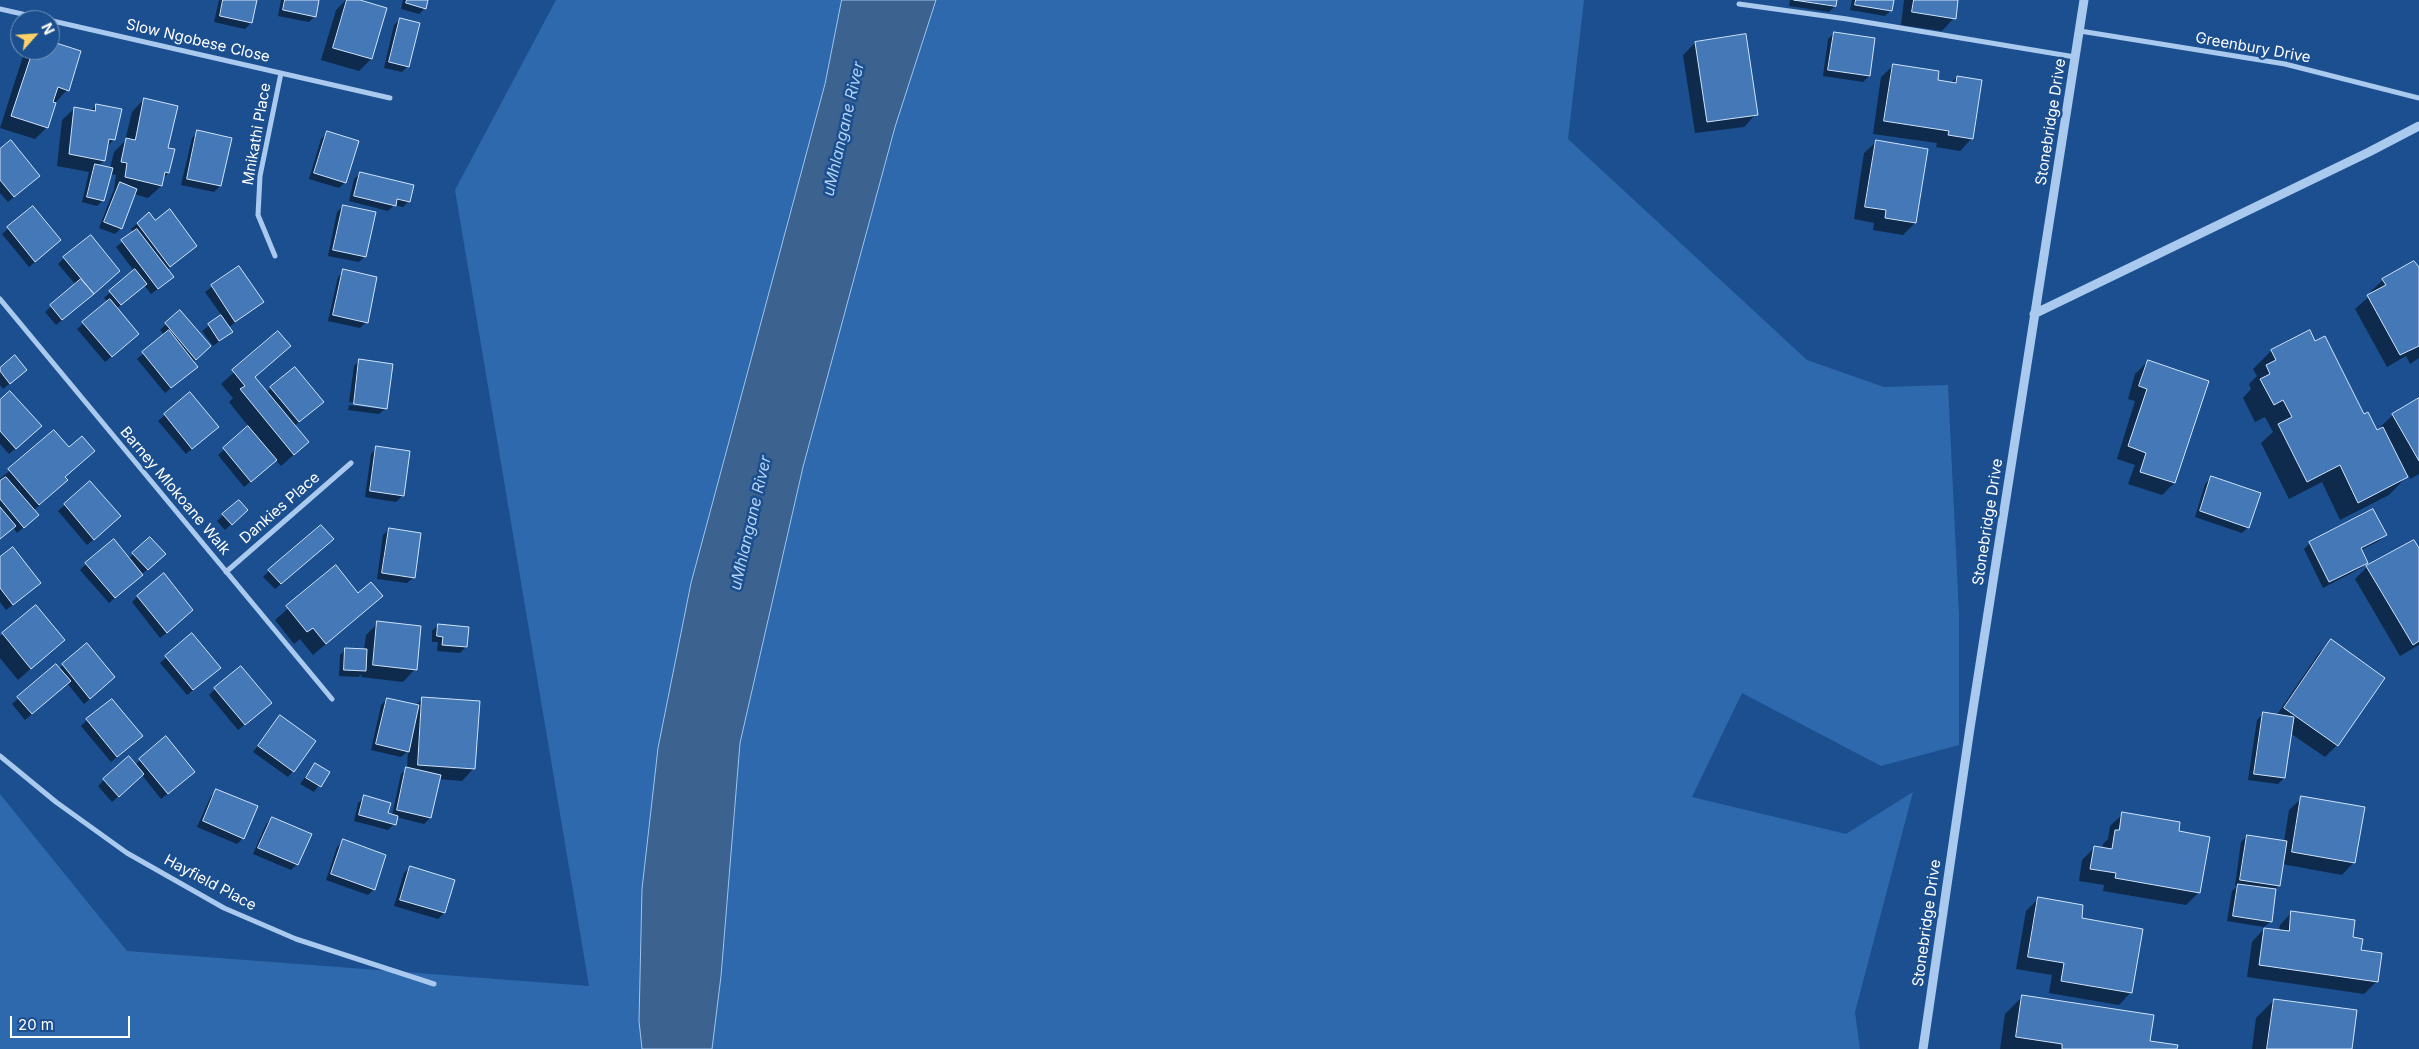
<!DOCTYPE html>
<style>
body{margin:0}
#map{position:relative;width:2419px;height:1049px;overflow:hidden;background:#1b4f8f;font-family:Inter,sans-serif}
canvas{display:block}
.north{position:absolute;left:10px;top:10px;width:50px;height:50px;box-sizing:border-box;background:#1b4f8f;border:1px solid #7695bc;border-radius:50%;rotate:64deg;font-size:14px;font-weight:700;line-height:20px;text-align:center;color:#fff}
.north::after{content:'';display:block;margin:auto;width:18px;height:22px;background:#ffd166;clip-path:polygon(50% 0,100% 100%,50% 72%,0 100%)}
.scale{position:absolute;left:10px;top:1016px;width:120px;height:22px;box-sizing:border-box;border:2px solid #fff;border-top:0;padding-left:6px;font-size:15px;line-height:18px;white-space:nowrap;color:#fff;-webkit-text-stroke:4px #1b4f8f;paint-order:stroke}
</style>
<div id="map">
<canvas width="2419" height="1049"></canvas>
<div class="north">N</div>
<div class="scale">20 m</div>
</div>
<script>
const ctx = document.querySelector('canvas').getContext('2d');
ctx.lineJoin = 'round';
function fillPath(path, color) {
  ctx.fillStyle = color;
  ctx.fill(path, 'evenodd');
}
function strokePath(path, color, width, dash) {
  ctx.strokeStyle = color;
  ctx.lineWidth = width;
  ctx.lineCap = dash ? 'butt' : 'round';
  ctx.setLineDash(dash || []);
  ctx.stroke(path);
}
function label(font, color, halo, rows, align = 'center') {
  ctx.font = font + ' Inter,sans-serif';
  ctx.lineWidth = 5;
  ctx.setLineDash([]);
  ctx.textBaseline = 'middle';
  ctx.strokeStyle = halo;
  ctx.fillStyle = color;
  for (const [text, x, y, turn = 0] of rows) {
    ctx.save();
    ctx.translate(x, y);
    ctx.rotate((+turn || 0) * Math.PI / 180);
    ctx.textAlign = isNaN(turn) ? turn : align;
    if (halo) ctx.strokeText(text, 0, 0);
    ctx.fillText(text, 0, 0);
    ctx.restore();
  }
}
const green = new Path2D(`
 M556 0H1584L1568 139 1807 360 1884 387 1948 385 1959 614V745L1881 766 1742 693 1692 797 1846 834 1913 792 1855 1012 1860 1049H0V794L127 951 589 986 455 190Z`);
const water = new Path2D(`
 M842 0H936L895 127 803 467 740 743 721 976 712 1049H642L639 1021 642 889 658 748 691 583 825 84Z`);
const shadow = new Path2D(`
 M219 0H256L251 23 245 29 214 22Z
 M281 0H318L315 16 309 22 278 16Z
 M346 0H356L371 59 359 71 321 60 336 10Z
 M403 0H427L425 8 419 14 401 9Z
 M1790 0H1836L1835 6 1829 12 1789 6Z
 M1852 0H1893L1891 10 1885 16 1850 10Z
 M1904 0H1957L1954 18 1942 31 1901 25Z
 M400 19 408 66 402 72 384 68 394 25Z
 M1834 33 1874 39 1869 76 1863 82 1823 76 1828 39Z
 M50 42 67 90 54 104 47 127 35 139 0 128 25 50H50Z
 M1695 43 1756 114 1744 127 1695 133 1683 55Z
 M1894 65 1937 81 1951 83 1957 77 1972 138 1960 151 1936 147 1937 143 1873 134 1881 77Z
 M144 99 167 149 173 150 168 173 163 178 161 186 148 198 134 194 121 228 115 234 99 228 114 189 116 175 110 174 103 200 97 206 82 202 89 172 57 166 62 120 75 108 91 111 97 105 114 139 106 148 104 160 98 166 110 169 114 152 125 141 132 112Z
 M198 132 220 186 214 192 181 185 192 138Z
 M327 133 345 182 339 188 309 179 321 139Z
 M1877 141 1915 223 1903 235 1873 230 1874 223 1854 219 1864 153Z
 M0 151 32 182 8 202 0 193Z
 M360 173 409 201 403 207 394 205 388 211 349 201 354 179Z
 M343 206 365 256 359 262 328 256 337 212Z
 M32 208 53 246 29 267 2 234Z
 M149 214 190 252 166 270 172 277 166 283 151 294 144 285 116 309 132 340 105 362 77 329 108 302 104 298 134 271 116 247 134 233 131 229Z
 M64 258 113 277 56 325 45 312 76 285 58 264Z
 M238 267 262 302 228 328 231 332 213 346 202 331 222 316 205 292Z
 M2419 268V358L2410 364 2406 356 2387 367 2355 309 2372 294 2370 292 2383 280Z
 M344 271 366 322 360 328 328 321 338 277Z
 M180 311 204 352 193 362 190 372 165 393 137 359 165 336 160 330Z
 M2309 332 2376 431 2381 429 2380 427 2393 415 2419 400V474L2410 479 2408 475 2389 495 2340 520 2322 482 2289 499 2261 443 2273 432 2265 417 2255 422 2243 398 2251 389 2249 384 2257 376 2253 369 2271 351Z
 M278 333 289 346 254 378 266 393 271 388 316 408 294 426 308 442 281 466 276 460 244 487 218 455 249 427 229 402 233 398 221 384Z
 M360 360 386 408 379 414 348 410 349 405 382 409V407L349 402 354 366Z
 M2148 361 2208 381 2174 483 2162 495 2128 484 2135 465 2117 459 2135 401 2128 399 2135 374Z
 M0 369 19 376 3 389 0 385Z
 M189 394 211 432 186 454 158 421Z
 M0 401 34 432 9 454 0 444Z
 M54 432 69 449 93 451 64 478 66 480 54 492 33 511 31 521 17 533 13 527 0 538V479Z
 M377 448 402 496 396 502 365 497 371 454Z
 M2211 478 2248 527 2242 533 2195 517 2205 484Z
 M90 483 113 522 87 545 58 511Z
 M2373 511 2385 535 2379 541 2361 550 2367 562 2361 568 2323 588 2304 549 2310 543Z
 M223 515 240 516 225 530 217 521Z
 M389 529 414 577 407 583 377 579 383 535Z
 M150 539 158 560 109 603 80 570 86 564 128 559Z
 M326 545 275 589 263 577 269 571Z
 M2419 551V645L2400 656 2355 579 2367 567Z
 M0 559 33 589 6 610 0 602Z
 M336 567 358 594 382 596 313 655 300 639 294 644 275 620Z
 M138 596 186 616 160 638 132 602Z
 M36 607 63 640 18 680 0 658V636Z
 M378 623 415 669 403 682 361 677 362 674 358 677 339 676 340 655 346 649 364 650 366 635Z
 M438 625 466 647 460 653 437 651 438 642H432V631Z
 M192 635 213 674 187 695 160 663Z
 M2331 641 2337 745 2325 757 2290 733 2284 778 2278 784 2248 780 2257 720 2263 714 2276 716 2319 653Z
 M87 645 114 677 84 704 67 683 25 720 12 704 56 666 58 669Z
 M215 689 264 709 238 730 209 695Z
 M423 698 474 768 462 781 438 779 430 818 424 824 396 817 394 824 388 830 354 821 358 803 365 797 392 815 401 774 407 769 408 751 401 757 371 750 381 705 387 699 415 706Z
 M280 717 293 771 288 777 253 752Z
 M87 720 135 742 111 762 81 726Z
 M140 760 188 778 161 799 142 775 112 802 98 786 104 780 135 765Z
 M315 764 328 772 314 792 300 784Z
 M217 790 243 838 237 844 197 827 211 796Z
 M2302 798 2354 862 2342 875 2282 864 2279 885 2275 889 2271 921 2264 927 2227 921 2232 891 2237 886H2235L2241 842 2247 836 2284 842 2289 810Z
 M2123 814 2177 832 2199 892 2186 905 2103 891 2104 885 2079 881 2082 860 2095 847 2103 848V844L2108 839 2110 826Z
 M272 818 297 864 291 870 253 854 266 824Z
 M343 841 374 889 368 895 326 880 337 847Z
 M410 867 454 880 444 913 438 919 394 906 404 873Z
 M2039 898 2080 919 2131 992 2119 1005 2049 993 2052 975 2016 969 2026 911Z
 M2292 912 2352 938 2377 981 2364 994 2247 977 2252 942 2264 929 2279 931 2280 925Z
 M2023 996 2148 1042 2176 1049H2000L2005 1014Z
 M2274 1000 2351 1049H2252L2256 1018Z`);
const building = new Path2D(`
 M223 0H257L252 23 220 16Z
 M285 0H319L316 17 283 10Z
 M347 0H360L387 8 372 59 333 48Z
 M407 0H428L426 9 406 3Z
 M1794 0H1837L1836 6Z
 M1856 0H1894L1892 11 1855 5Z
 M1914 0H1958L1956 19 1912 12Z
 M400 18 420 23 409 67 389 62Z
 M1834 32 1875 38 1870 76 1828 70Z
 M1746 34 1758 115 1707 122 1695 42Z
 M50 41 81 51 69 91 58 87 53 102 56 103 48 128 11 116 33 50H50Z
 M1893 64 1939 71 1938 80 1956 83 1957 76 1982 80 1973 139 1948 135 1949 131 1884 121Z
 M144 98 178 106 168 148 175 149 169 173 165 172 162 186 125 177 127 163 121 162 126 138 135 140Z
 M96 104 122 109 115 140 109 139 105 161 69 154 74 107 95 111Z
 M197 130 232 138 221 186 187 179Z
 M327 131 359 141 346 183 314 173Z
 M11 140 40 176 14 197 0 180V149Z
 M1876 140 1928 149 1916 223 1885 218 1886 210 1865 207Z
 M95 164 113 168 104 201 87 197Z
 M360 172 414 185 410 202 397 199 396 206 354 196Z
 M120 182 137 189 122 229 104 222Z
 M343 205 376 212 366 257 333 250Z
 M33 206 61 240 35 262 7 227Z
 M170 209 197 246 170 267 137 223 149 212 155 220Z
 M137 229 174 277 158 289 121 240Z
 M91 235 120 271 94 294 63 257Z
 M2414 261 2419 267V346L2400 355 2367 295 2386 285 2382 279Z
 M239 266 264 302 235 322 211 285Z
 M135 269 147 284 121 305 109 291Z
 M343 269 377 277 368 323 333 315Z
 M81 279 94 294 62 320 50 305Z
 M110 299 139 334 112 357 82 322Z
 M180 310 211 346 196 360 165 323Z
 M221 315 233 332 219 341 208 324Z
 M169 330 198 367 171 388 142 352Z
 M2310 330 2315 341 2325 336 2364 414 2368 412 2377 430 2383 427 2408 477 2358 503 2340 465 2307 482 2278 424 2292 417 2283 400 2274 405 2260 379 2270 374 2266 365 2276 360 2271 350Z
 M278 331 291 346 255 377 309 442 294 455 240 389 245 386 232 370Z
 M15 355 27 370 10 384 0 371V368Z
 M359 359 393 364 387 409 354 404Z
 M2148 360 2209 381 2175 483 2140 472 2146 453 2128 446 2147 389 2139 386Z
 M295 367 324 402 299 422 270 387Z
 M10 391 42 426 16 449 0 431V400Z
 M190 392 219 427 192 449 164 414Z
 M2419 398V461L2392 414Z
 M248 426 277 460 251 482 223 448Z
 M54 430 69 447 82 436 95 451 65 477 68 480 39 505 8 469Z
 M376 446 410 451 404 496 370 491Z
 M2211 476 2261 493 2249 528 2200 511Z
 M6 477 39 515 24 528 0 499V481Z
 M90 481 121 516 94 540 64 504Z
 M239 500 248 510 232 525 222 514Z
 M0 507 16 526 0 539Z
 M2373 509 2387 535 2361 548 2368 563 2329 582 2309 542Z
 M321 525 334 539 281 584 268 570Z
 M389 528 421 533 415 578 382 573Z
 M150 537 166 554 148 570 132 553Z
 M114 539 143 575 115 598 85 563Z
 M2414 540 2419 548V641L2413 645 2366 566Z
 M13 547 41 583 13 605 0 588V557Z
 M336 565 358 593 371 582 383 596 326 644 313 628 307 632 286 606Z
 M164 573 193 610 167 633 137 596Z
 M36 605 65 640 31 669 2 633Z
 M377 621 421 626 417 670 373 665Z
 M438 624 469 627 467 647 442 645 443 637 437 636Z
 M192 633 221 668 193 690 165 656Z
 M2331 639 2385 678 2338 746 2284 708Z
 M87 643 115 677 90 699 62 664Z
 M345 648 367 649 366 671 344 670Z
 M56 664 71 681 32 714 17 697Z
 M241 666 272 703 245 725 214 688Z
 M422 697 480 701 475 769 418 765Z
 M387 698 419 705 409 752 376 744Z
 M112 699 143 736 117 757 86 719Z
 M2263 712 2294 717 2285 778 2254 774Z
 M280 715 316 741 294 772 258 746Z
 M166 736 195 772 168 794 139 759Z
 M129 756 144 774 119 797 103 779Z
 M315 763 330 772 321 787 306 778Z
 M406 767 441 775 431 818 397 810Z
 M216 789 258 806 244 839 203 821Z
 M364 795 391 803 388 813 398 816 396 825 359 815Z
 M2301 796 2365 807 2355 863 2292 852Z
 M2122 812 2180 822 2179 831 2210 837 2200 893 2115 878 2116 873 2090 869 2094 846 2112 849 2115 830H2119Z
 M272 817 312 834 298 865 258 848Z
 M2247 835 2287 841 2280 886 2240 880Z
 M343 839 386 855 375 890 331 874Z
 M410 866 455 880 445 913 400 900Z
 M2238 884 2276 889 2272 922 2233 916Z
 M2038 897 2083 905 2082 918 2143 929 2132 993 2061 981 2064 963 2028 957Z
 M2291 911 2355 920 2353 937 2363 939 2361 950 2382 953 2378 982 2259 965 2264 928 2289 931Z
 M2022 995 2154 1015 2150 1041 2178 1045 2177 1049H2062V1044L2016 1037Z
 M2274 999 2357 1010 2352 1049H2267Z`);
const minor = new Path2D(`
 M1739 4 1847 19 2075 57
 M0 9 390 98
 M2080 31 2285 64 2419 98
 M275 256 258 215 260 176 281 73
 M0 299 332 699
 M226 572 351 463
 M0 756 56 802 127 853 224 908 296 939 434 984`);
const tertiary = new Path2D(`
 M2034 314 2369 152 2419 126
 M1923 1049 1970 728 2084 0`);
const streetNames = [
 ["Slow Ngobese Close",198,41,13],
 ["Greenbury Drive",2253,48,10],
 ["Stonebridge Drive",2051,122,-81],
 ["Mnikathi Place",257,134,-80],
 ["Barney Mlokoane Walk",175,491,50],
 ["Dankies Place",280,508,-41],
 ["Stonebridge Drive",1988,522,-81],
 ["Hayfield Place",210,883,28],
 ["Stonebridge Drive",1927,923,-82]
];
const waterNames = [
 ["uMhlangane River",844,129,-77],
 ["uMhlangane River",751,523,-77]
];
fillPath(green, '#2e69ad');
fillPath(water, '#3c6290');
strokePath(water, '#9cc4f0', 1);
fillPath(shadow, '#0007');
fillPath(building, '#4478b7');
strokePath(building, '#cfe3fa', 1);
strokePath(minor, '#a9c9ee', 5);
strokePath(tertiary, '#a9c9ee', 9);
label('15px', '#fff', '#1b4f8f', streetNames);
label('italic 16px', '#b5d3f5', '#1b4f8f', waterNames);
</script>
